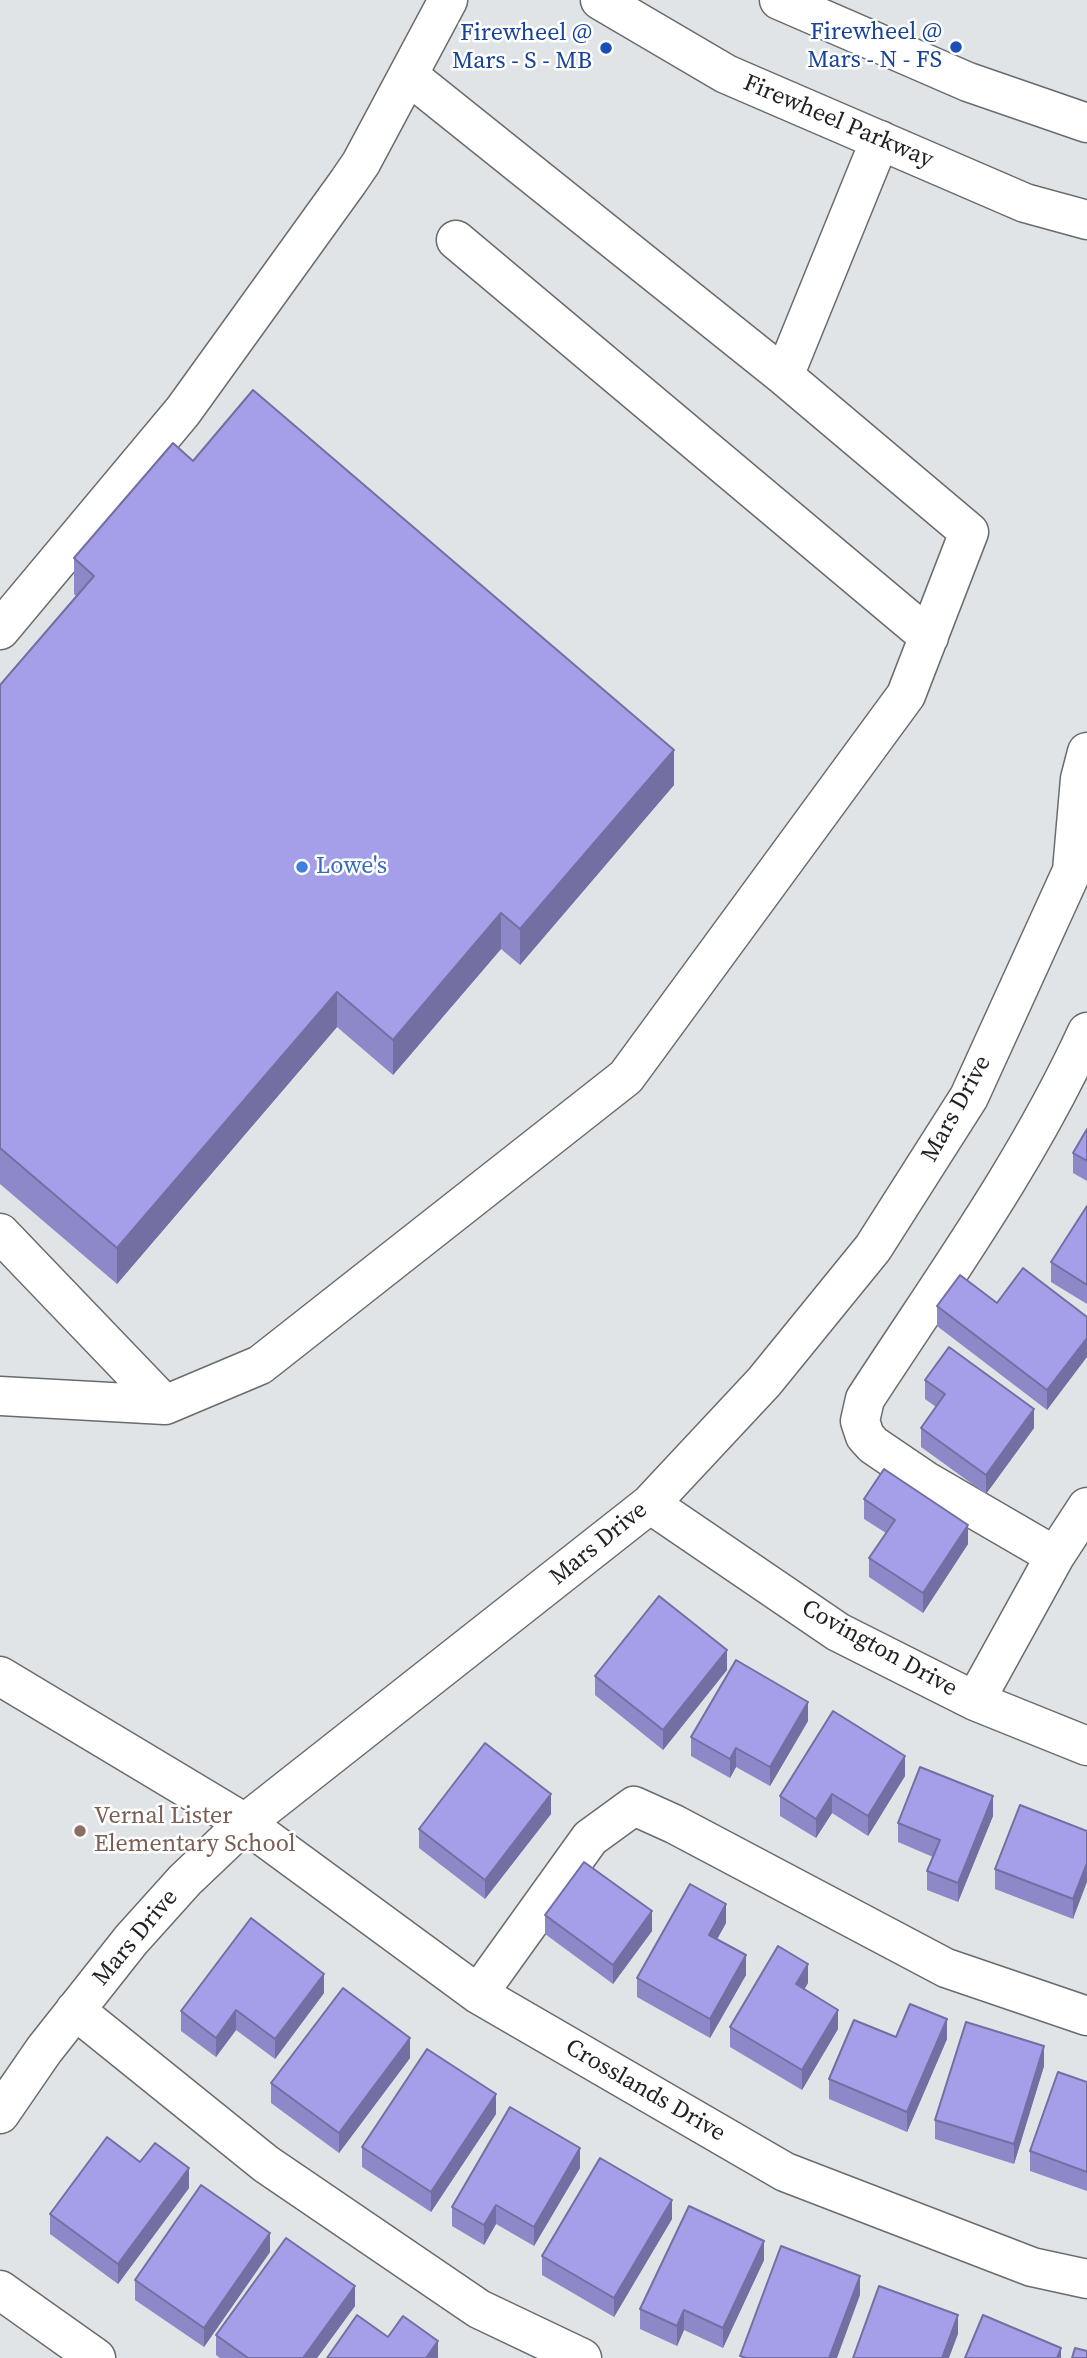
<!DOCTYPE html>
<style>
body{margin:0}
canvas{display:block;background:#e1e4e7}
</style>
<canvas width="1087" height="2358"></canvas>
<script>
const ctx = document.querySelector('canvas').getContext('2d');
ctx.lineJoin = 'round';
function strokePath(path, color, width, dash) {
  ctx.strokeStyle = color;
  ctx.lineWidth = width;
  ctx.lineCap = dash ? 'butt' : 'round';
  ctx.setLineDash(dash || []);
  ctx.stroke(path);
}
function fillPath(path, color) {
  ctx.fillStyle = color;
  ctx.fill(path, 'evenodd');
}
function label(font, color, halo, rows, align = 'center') {
  ctx.font = font + ' "Source Serif 4",serif';
  ctx.lineWidth = 5;
  ctx.setLineDash([]);
  ctx.textBaseline = 'middle';
  ctx.strokeStyle = halo;
  ctx.fillStyle = color;
  for (const [text, x, y, turn = 0] of rows) {
    ctx.save();
    ctx.translate(x, y);
    ctx.rotate((+turn || 0) * Math.PI / 180);
    ctx.textAlign = isNaN(turn) ? turn : align;
    if (halo) ctx.strokeText(text, 0, 0);
    ctx.fillText(text, 0, 0);
    ctx.restore();
  }
}
const minor = new Path2D(`
 M408 75 784 376
 M456 240 929 637
 M0 630 183 411 348 182 361 163 448 0
 M1072 871 1080 779 1087 752
 M0 1233 165 1405 260 1365 626 1077 906 695 969 532 784 376 880 140
 M0 1396 165 1405
 M650 1504 838 1632 975 1701 1087 1746
 M1055 1556 926 1481 873 1445 865 1436 860 1421 865 1399C943 1279 1027 1163 1087 1032
 M0 1676 245 1823 478 1994 785 2172 1032 2267 1087 2279
 M975 1701 1055 1556 1087 1507
 M478 1994 590 1838 634 1806 674 1824 946 1968 1087 2016
 M75 2010 266 2164 479 2309 582 2358
 M0 2114 44 2050 131 1940 185 1880 245 1823 650 1504 764 1382 873 1248 969 1097 1072 871 1087 848
 M0 2290 96 2358`);
const major = new Path2D(`
 M600 0 726 74 1025 203 1087 220
 M779 0 968 82 1087 123`);
const wall = new Path2D(`
 M193 461 674 785 520 965 501 949 393 1075 337 1027 117 1284 0 1184V685L76 596 74 594V558Z
 M1087 1129V1181L1073 1173V1153Z
 M1087 1206V1304L1051 1282V1262Z
 M997 1303 1087 1317 1047 1410 937 1326V1306Z
 M925 1380 1034 1428 986 1494 921 1447V1428L936 1407 925 1399Z
 M864 1499 968 1544 923 1613 869 1577V1558L886 1533 864 1519Z
 M727 1670 663 1750 595 1695V1676Z
 M808 1721 770 1786 736 1767 730 1778 691 1756V1737Z
 M905 1776 868 1836 832 1813 816 1838 780 1816V1796Z
 M551 1814 485 1899 419 1848V1829Z
 M993 1816 958 1902 927 1890V1871L933 1857 898 1842V1823Z
 M1087 1831 1073 1919 995 1889V1869Z
 M545 1915 652 1931 613 1984 545 1934Z
 M726 1923 717 1939 746 1975 710 2038 637 1997V1978Z
 M808 1983 804 1989 838 2029 802 2090 730 2047V2027Z
 M324 1993 275 2059 236 2030 216 2057 181 2031V2011Z
 M896 2037 947 2039 907 2132 829 2099V2079Z
 M410 2058 339 2153 271 2103V2083Z
 M1044 2066 1014 2164 935 2139V2120Z
 M1087 2082V2191L1030 2171V2151Z
 M496 2114 431 2212 362 2167V2147Z
 M140 2162 189 2188 118 2284 50 2234V2214Z
 M580 2168 534 2246 496 2224 484 2245 452 2226V2207Z
 M672 2219 614 2317 542 2275V2256Z
 M270 2252 204 2347 135 2300V2280Z
 M764 2260 723 2348 684 2330 677 2346 640 2329V2309Z
 M355 2306 317 2358H220L216 2355V2335Z`);
const shadedWall = new Path2D(`
 M674 750V785L520 965V929Z
 M501 913V949L393 1075V1040Z
 M337 992V1027L117 1284V1248Z
 M1087 1338V1357L1047 1410V1390Z
 M1034 1409V1428L986 1494V1475Z
 M968 1525V1544L923 1613V1593Z
 M727 1650V1670L663 1750V1730Z
 M808 1702V1721L770 1786V1767Z
 M736 1748V1767L730 1778V1759Z
 M905 1756V1776L868 1836V1816Z
 M551 1794V1814L485 1899V1880Z
 M832 1794V1813L816 1838V1819Z
 M993 1796V1816L958 1902V1883Z
 M1087 1863V1882L1073 1919V1899Z
 M726 1904V1923L709 1954V1935Z
 M652 1911V1931L613 1984V1965Z
 M746 1955V1975L710 2038V2019Z
 M808 1964V1983L796 2004V1984Z
 M324 1974V1993L275 2059V2039Z
 M236 2010V2030L216 2057V2038Z
 M838 2010V2029L802 2090V2070Z
 M947 2019V2039L907 2132V2112Z
 M410 2038V2058L339 2153V2133Z
 M1044 2046V2066L1014 2164V2144Z
 M496 2094V2114L431 2212V2192Z
 M580 2148V2168L534 2246V2227Z
 M189 2168V2188L118 2284V2264Z
 M672 2200V2219L614 2317V2298Z
 M496 2205V2224L484 2245V2225Z
 M270 2233V2252L204 2347V2328Z
 M764 2241V2260L723 2348V2328Z
 M860 2276V2295L837 2358H829Z
 M355 2286V2306L317 2358H303Z
 M684 2310V2330L677 2346V2326Z
 M958 2315V2334L949 2358H942Z
 M438 2341V2358H426Z
 M1061 2348V2358H1057Z`);
const building = new Path2D(`
 M253 390 674 750 520 929 501 913 393 1040 337 992 117 1248 0 1148V685L94 576 74 558 173 443 193 461Z
 M1087 1129V1161L1073 1153Z
 M1087 1206V1285L1051 1262Z
 M1023 1268 1087 1317V1338L1047 1390 937 1306 960 1275 997 1303Z
 M949 1347 1034 1409 986 1475 921 1428 945 1394 925 1380Z
 M884 1469 968 1525 923 1593 869 1558 895 1520 864 1499Z
 M659 1596 727 1650 663 1730 595 1676Z
 M736 1660 808 1702 770 1767 736 1748 730 1759 691 1737Z
 M833 1711 905 1756 868 1816 832 1794 816 1819 780 1796Z
 M485 1743 551 1794 485 1880 419 1829Z
 M920 1767 993 1796 958 1883 927 1871 940 1840 898 1823Z
 M1020 1805 1087 1831V1863L1073 1899 995 1869Z
 M584 1862 652 1911 613 1965 545 1915Z
 M690 1884 726 1904 709 1935 746 1955 710 2019 637 1978Z
 M251 1918 324 1974 275 2039 236 2010 216 2038 181 2011Z
 M778 1946 808 1964 796 1984 838 2010 802 2070 730 2027Z
 M343 1988 410 2038 339 2133 271 2083Z
 M910 2004 947 2019 907 2112 829 2079 854 2020 896 2037Z
 M966 2022 1044 2046 1014 2144 935 2120Z
 M427 2049 496 2094 431 2192 362 2147Z
 M1058 2072 1087 2082V2172L1030 2151Z
 M510 2107 580 2148 534 2227 496 2205 484 2225 452 2207Z
 M107 2137 140 2162 155 2143 189 2168 118 2264 50 2214Z
 M600 2158 672 2200 614 2298 542 2256Z
 M201 2185 270 2233 204 2328 135 2280Z
 M689 2206 764 2241 723 2328 684 2310 677 2326 640 2309Z
 M286 2238 355 2286 303 2358H248L216 2335Z
 M781 2246 860 2276 829 2358H746L740 2356Z
 M879 2286 958 2315 942 2358H853Z
 M357 2315 388 2337 403 2316 438 2341 426 2358H327Z
 M983 2315 1061 2348 1057 2358H965Z
 M1075 2348 1087 2351V2358H1072Z`);
const markers = [
 [956,47,7,"#1a4fb4"],
 [606,48,7,"#1a4fb4"],
 [302,867,7,"#3f7fe0"],
 [80,1831,7,"#8d6e63"]
];
const transitNames = [
 ["Firewheel @",942,33],
 ["Mars - N - FS",942,61],
 ["Firewheel @",592,34],
 ["Mars - S - MB",592,62]
];
const streetNames = [
 ["Firewheel Parkway",838,122,23],
 ["Mars Drive",957,1109,-61],
 ["Mars Drive",599,1544,-39],
 ["Covington Drive",879,1649,29],
 ["Mars Drive",136,1938,-50],
 ["Crosslands Drive",645,2091,30]
];
const shopNames = [
 ["Lowe's",316,867]
];
const educationNames = [
 ["Vernal Lister",94,1817],
 ["Elementary School",94,1845]
];
strokePath(minor, '#696c6e', 41);
strokePath(major, '#696c6e', 41);
strokePath(minor, '#fff', 38);
strokePath(major, '#fff', 38);
fillPath(wall, '#8d89c8');
fillPath(shadedWall, '#736fa2');
fillPath(building, '#a49fe8');
strokePath(building, '#736fa2', 2);
for (const [x, y, r, color] of markers) {
  const dot = new Path2D();
  dot.arc(x, y, r, 0, 2 * Math.PI);
  ctx.fillStyle = color;
  ctx.fill(dot);
  strokePath(dot, '#fff', 2.5);
}
label('24px', '#164399', '#fff', transitNames, 'right');
label('24px', '#1f2122', '#fff', streetNames);
label('24px', '#366cbe', '#fff', shopNames, 'left');
label('24px', '#785e54', '#fff', educationNames, 'left');
</script>
